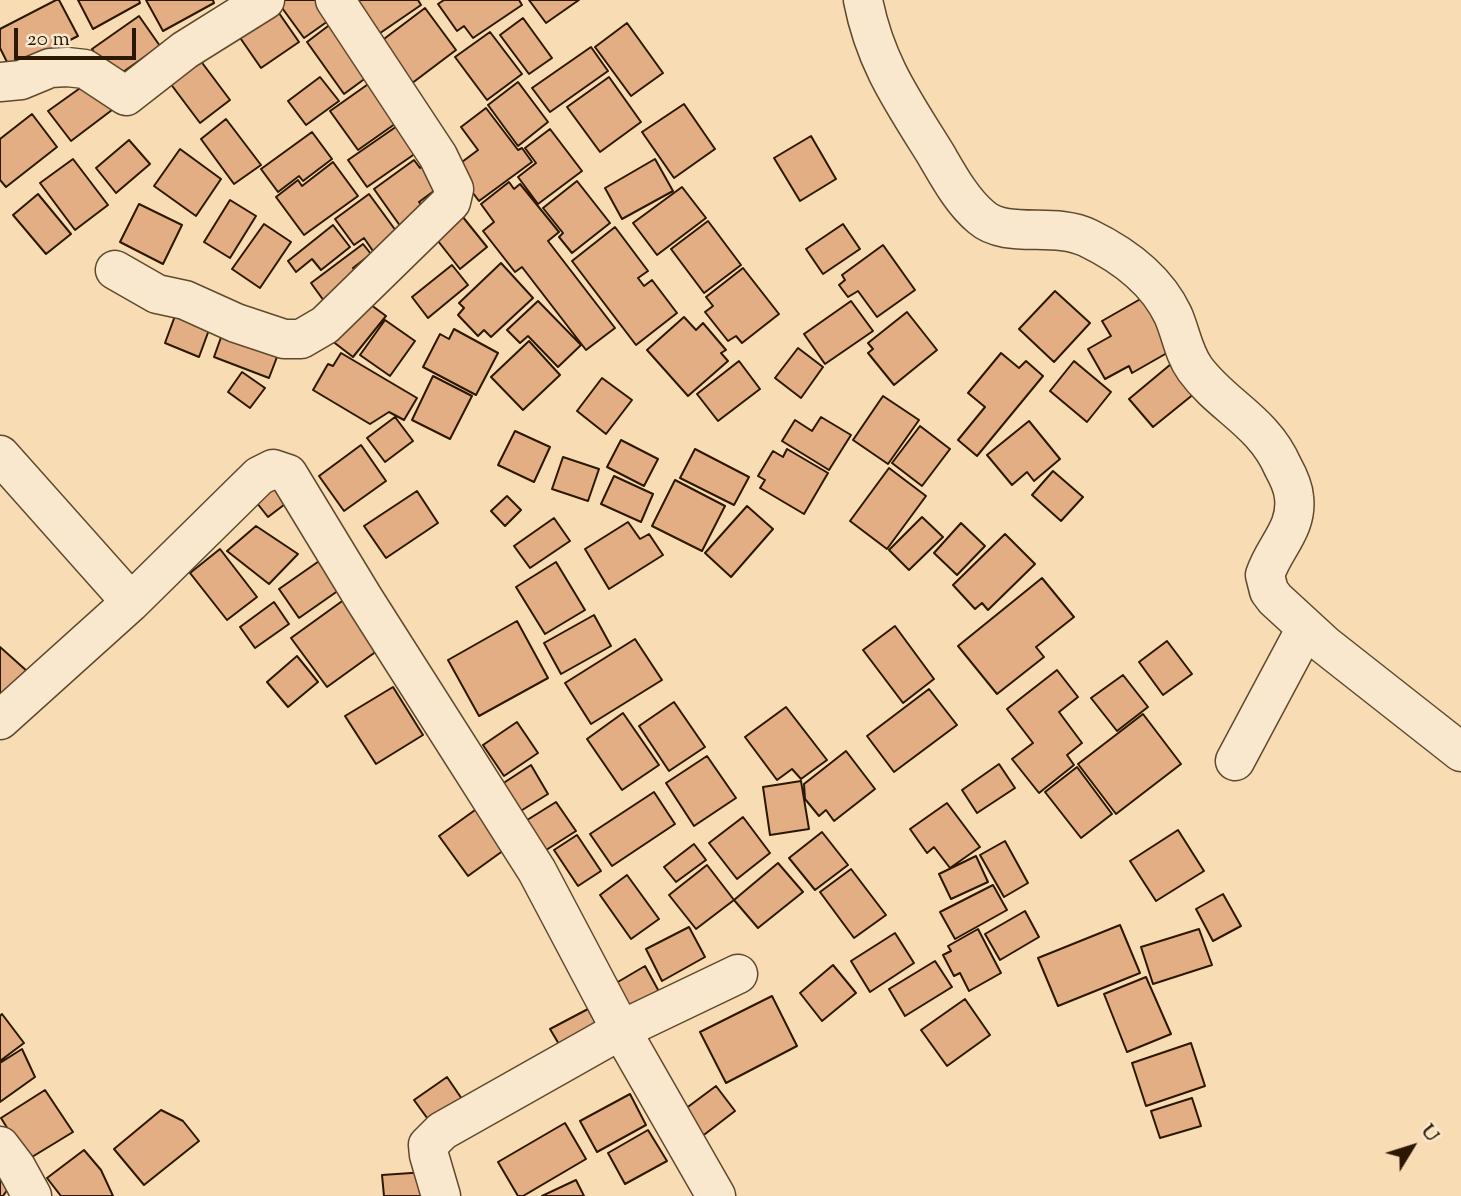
<!DOCTYPE html>
<style>
body{margin:0}
#map{position:relative;width:1461px;height:1196px;overflow:hidden;background:#f7dcb4;font-family:"Sorts Mill Goudy",serif}
canvas{display:block}
.north{position:absolute;left:1377px;top:1112px;width:70px;height:70px;-webkit-text-stroke:5px #fae8ce;paint-order:stroke;rotate:52deg;font-size:19px;font-weight:700;line-height:28px;text-align:center;color:#2c1800}
.north::after{content:'';display:block;margin:auto;width:24px;height:32px;background:#2c1800;clip-path:polygon(50% 0,100% 100%,50% 72%,0 100%)}
.scale{position:absolute;left:14px;top:28px;width:122px;height:32px;box-sizing:border-box;border:4px solid #2c1800;border-top:0;padding-left:9px;font-size:21px;line-height:24px;white-space:nowrap;color:#2c1800;-webkit-text-stroke:5px #fae8ce;paint-order:stroke}
</style>
<div id="map">
<canvas width="1461" height="1196"></canvas>
<div class="north">U</div>
<div class="scale">20 m</div>
</div>
<script>
const ctx = document.querySelector('canvas').getContext('2d');
ctx.lineJoin = 'round';
function fillPath(path, color) {
  ctx.fillStyle = color;
  ctx.fill(path, 'evenodd');
}
function strokePath(path, color, width, dash) {
  ctx.strokeStyle = color;
  ctx.lineWidth = width;
  ctx.lineCap = dash ? 'butt' : 'round';
  ctx.setLineDash(dash || []);
  ctx.stroke(path);
}
const building = new Path2D(`
 M56 0H59L78 36 11 70 0 48V29Z
 M78 0H139L140 3 93 29Z
 M146 0H213L214 3 163 31Z
 M280 0H327L338 14 304 38 277 1Z
 M349 0H418L421 5 370 40Z
 M444 0H519L522 5 473 38 464 26 457 31 438 4Z
 M529 0H579L546 23Z
 M272 3 299 42 261 68 234 29Z
 M425 8 456 50 403 90 372 48Z
 M139 16 160 46 113 79 92 49Z
 M340 17 378 69 344 94 307 42Z
 M523 18 552 58 529 74 500 35Z
 M627 23 663 73 631 96 595 47Z
 M490 32 522 74 487 100 455 57Z
 M591 47 608 71 550 112 532 88Z
 M200 60 230 100 200 123 170 83Z
 M320 77 339 101 306 125 288 101Z
 M609 77 641 122 600 152 567 107Z
 M374 80 402 119 358 150 330 111Z
 M90 81 112 110 71 141 48 111Z
 M518 82 548 122 518 146 488 105Z
 M684 104 715 149 674 178 642 132Z
 M486 108 518 150 522 148 532 162 479 201 454 168 478 150 461 127Z
 M32 114 57 147 6 187 0 180V139Z
 M226 119 261 165 234 184 201 139Z
 M400 124 419 151 367 187 348 160Z
 M550 129 582 171 538 204 518 177 536 163 525 148Z
 M312 132 332 159 303 181 299 176 278 192 261 169Z
 M811 136 836 179 800 201 774 158Z
 M129 140 150 164 116 193 96 168Z
 M180 149 221 179 196 216 154 186Z
 M73 159 108 205 75 230 40 183Z
 M655 159 673 191 622 219 605 188Z
 M414 160 420 168 430 160 446 182 419 202 427 212 403 230 374 189Z
 M333 162 358 196 304 235 276 197 298 180 302 186Z
 M577 181 610 223 572 253 559 237 563 233 543 208Z
 M509 182 514 189 520 184 559 232 548 241 615 328 586 350 522 267 515 272 483 231 494 222 481 204Z
 M682 187 706 218 657 255 633 223Z
 M38 194 71 234 46 254 13 215Z
 M369 194 399 235 375 254 364 238 354 245 335 219Z
 M230 200 256 216 230 258 204 242Z
 M139 204 182 225 163 264 120 242Z
 M454 206 487 247 460 269 427 227Z
 M708 221 741 265 704 293 671 249Z
 M264 224 291 242 260 288 232 269Z
 M843 224 860 249 823 274 806 249Z
 M333 225 350 247 321 270 312 259 296 272 288 261Z
 M615 227 648 271 638 278 644 286 652 280 677 313 636 345 572 261Z
 M363 244 371 254 353 268 359 275 324 301 311 283Z
 M883 245 915 290 877 317 858 291 848 297 839 285 845 280 842 275Z
 M501 263 533 298 491 337 484 330 478 336 458 315 464 308 459 303Z
 M452 265 468 285 428 318 412 297Z
 M743 268 779 314 742 343 736 336 728 341 705 312 713 306 706 297Z
 M1055 291 1090 323 1054 362 1019 329Z
 M359 296 386 316 353 357 327 337Z
 M1144 297 1174 349 1132 373 1129 366 1105 379 1088 349 1111 336 1102 321Z
 M538 301 581 345 558 367 528 336 520 343 507 330Z
 M851 301 873 331 825 364 804 334Z
 M179 305 213 319 199 357 165 343Z
 M907 312 937 350 894 385 868 353 873 349 868 343Z
 M684 317 696 330 703 323 726 350 721 353 728 361 688 396 647 350Z
 M385 320 415 341 390 376 360 355Z
 M224 329 280 349 269 378 214 357Z
 M454 329 498 353 476 395 423 367 440 334 449 339Z
 M529 341 560 375 523 410 491 377Z
 M798 348 823 367 801 398 775 378Z
 M341 353 417 398 404 420 389 412 370 424 313 390 328 364 333 366Z
 M1001 353 1019 368 1026 361 1043 376 977 456 958 440 985 407 968 393Z
 M739 361 760 389 718 421 697 394Z
 M1074 361 1111 392 1087 422 1050 391Z
 M1171 364 1195 393 1153 427 1129 399Z
 M242 372 265 388 250 408 228 392Z
 M433 376 472 396 450 439 412 420Z
 M602 378 632 400 606 434 577 411Z
 M883 396 919 420 888 464 853 440Z
 M395 417 413 441 385 462 367 438Z
 M821 417 851 435 829 470 782 441 795 420 812 431Z
 M1029 421 1060 459 1034 481 1027 472 1012 485 987 455Z
 M920 426 950 449 922 486 892 463Z
 M515 431 550 447 534 482 498 465Z
 M621 440 658 459 644 486 607 467Z
 M361 445 386 481 344 511 319 476Z
 M695 449 749 477 734 505 680 478Z
 M787 449 828 473 804 514 760 488 765 480 758 476 773 451 783 457Z
 M563 457 599 469 588 501 552 489Z
 M889 468 926 496 887 549 850 521Z
 M1053 471 1083 497 1061 521 1032 495Z
 M614 476 653 494 641 522 601 504Z
 M278 478 293 498 268 517 253 498Z
 M675 480 725 506 702 551 652 526Z
 M417 491 438 523 386 558 364 526Z
 M507 496 521 510 505 526 491 511Z
 M747 506 773 529 731 577 705 553Z
 M922 517 943 537 909 570 889 550Z
 M554 518 570 541 530 568 514 546Z
 M628 522 640 539 649 534 663 555 609 589 585 549Z
 M961 523 985 546 957 575 934 553Z
 M256 526 298 554 269 584 227 551Z
 M1005 534 1035 564 988 610 982 603 975 609 953 585Z
 M220 549 257 597 227 620 190 573Z
 M322 559 342 588 299 618 279 589Z
 M556 562 585 610 545 634 516 587Z
 M1042 578 1074 617 1036 647 1044 657 997 694 958 646Z
 M345 599 381 648 327 687 291 638Z
 M274 602 289 624 255 648 240 627Z
 M594 615 611 646 561 674 544 643Z
 M517 621 548 678 479 716 448 660Z
 M895 626 934 679 903 703 863 650Z
 M635 639 662 680 591 724 565 683Z
 M1167 641 1192 674 1163 695 1139 662Z
 M0 647 28 672 0 705Z
 M297 656 318 682 288 707 267 682Z
 M1057 670 1078 697 1059 712 1082 743 1067 755 1074 765 1039 793 1012 759 1033 743 1007 709Z
 M1123 675 1148 707 1117 731 1091 698Z
 M393 687 423 735 376 764 345 716Z
 M929 689 957 725 894 772 867 736Z
 M674 702 705 747 669 771 639 726Z
 M786 707 827 760 801 779 792 769 777 780 745 737Z
 M623 713 659 765 622 790 587 739Z
 M1143 714 1181 764 1116 814 1078 764Z
 M517 722 538 753 504 776 483 745Z
 M846 751 875 789 834 821 826 810 819 816 805 799 804 784Z
 M707 756 736 798 694 826 666 783Z
 M999 764 1015 788 977 813 962 790Z
 M531 765 548 794 519 812 502 784Z
 M1077 767 1112 814 1081 838 1045 792Z
 M801 781 809 829 770 835 763 787Z
 M654 792 675 824 612 866 590 834Z
 M556 802 576 831 543 852 524 822Z
 M947 803 980 847 950 868 934 847 927 853 910 829Z
 M482 805 511 845 468 876 439 836Z
 M743 817 770 853 737 879 709 843Z
 M1178 830 1204 871 1156 901 1130 861Z
 M822 832 848 865 815 890 789 858Z
 M577 835 601 871 578 886 554 850Z
 M1005 841 1028 883 1004 897 980 855Z
 M694 844 706 860 676 882 664 867Z
 M976 856 988 882 951 899 939 874Z
 M778 863 803 892 758 928 734 900Z
 M707 865 734 900 696 929 669 895Z
 M851 869 886 915 854 938 820 892Z
 M627 875 659 919 631 939 600 895Z
 M993 885 1007 910 955 939 940 912Z
 M1223 894 1241 926 1213 941 1196 909Z
 M1025 911 1039 937 1000 960 985 934Z
 M1120 925 1140 973 1058 1006 1038 958Z
 M689 927 705 957 662 981 646 949Z
 M978 929 1001 973 969 991 960 973 954 976 943 955 951 951 948 946Z
 M1199 929 1212 965 1153 984 1141 947Z
 M895 933 914 963 870 992 851 961Z
 M935 961 952 987 905 1016 889 989Z
 M833 965 856 993 822 1021 800 993Z
 M645 966 662 997 628 1016 611 986Z
 M1146 977 1171 1034 1127 1052 1104 994Z
 M772 996 797 1046 726 1083 700 1032Z
 M965 999 990 1035 947 1066 921 1030Z
 M588 1009 600 1031 563 1051 550 1029Z
 M2 1014 24 1043 0 1061V1016Z
 M1191 1043 1205 1086 1146 1106 1132 1063Z
 M22 1049 35 1077 0 1102V1063Z
 M447 1077 462 1099 430 1122 414 1100Z
 M716 1086 735 1111 696 1141 677 1115Z
 M45 1090 73 1132 27 1160 1 1118Z
 M630 1094 646 1125 597 1152 580 1121Z
 M1192 1098 1201 1126 1160 1138 1151 1111Z
 M161 1110 183 1121 199 1141 144 1185 114 1149Z
 M565 1123 586 1159 523 1196H518L498 1162Z
 M648 1130 667 1161 625 1184 608 1153Z
 M84 1150 101 1170 113 1196H61L47 1178Z
 M0 1161 17 1176 3 1196H0Z
 M426 1172 428 1196H384L382 1175Z
 M576 1180 584 1196H542Z`);
const minor = new Path2D(`
 M863 0C875 62 902 100 935 153 948 175 961 200 981 217 1007 240 1054 221 1088 238 1123 255 1156 279 1173 315 1181 333 1183 352 1195 369 1222 406 1263 421 1283 467 1288 476 1293 486 1294 497 1298 529 1274 547 1265 575L1269 591 1275 599 1325 645 1461 752
 M0 82 21 80 50 68 67 67 85 69 126 96 185 50 265 0
 M115 270 157 294 185 300 236 323 284 339H301L325 325 451 202 454 189 438 156 335 0
 M0 455 131 602
 M0 720 131 602 259 476 273 469 288 474 364 599 537 871 621 1030 716 1196
 M1235 761 1306 628
 M0 1146 16 1167 32 1196
 M441 1196 429 1155 428 1145 442 1131 621 1030 738 974`);
fillPath(building, '#e3ae84');
strokePath(building, '#2c1800', 2);
strokePath(minor, '#5f492d', 41);
strokePath(minor, '#fae8ce', 38);
</script>
